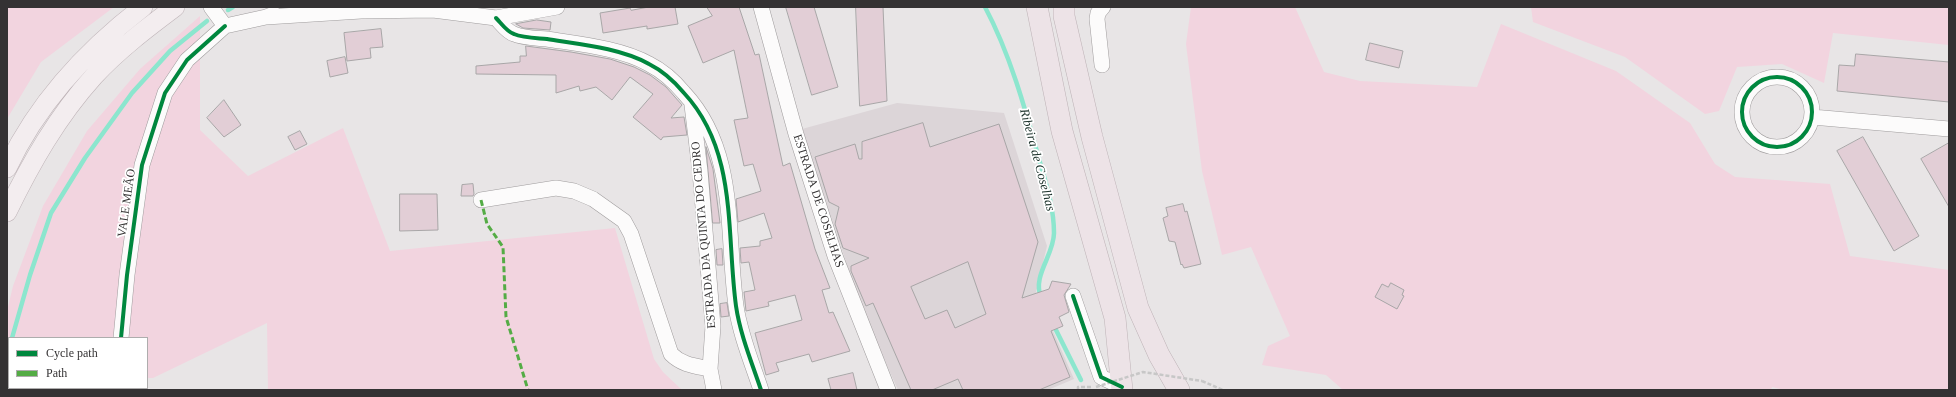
<!DOCTYPE html>
<meta charset="utf-8">
<style>
body{margin:0}
#map{position:relative;width:1956px;height:397px;overflow:hidden;background:#e8e5e6;font-family:Georgia,serif}
canvas{display:block}
.frame{position:absolute;inset:0;border:8px solid #343233;pointer-events:none}
.legend{position:absolute;left:8px;top:337px;width:140px;height:52px;box-sizing:border-box;background:#fff;border:1px solid #aeadad;margin:0;padding:5px 7px;list-style:none;font-size:12px;color:#343233}
.legend li{display:flex;align-items:center;gap:8px;height:20px}
.legend b{width:20px;border:1px solid #aeadad}
</style>
<div id="map">
<canvas width="1956" height="397"></canvas>
<div class="frame"></div>
<ul class="legend">
<li><b style="height:5px;background:#00873e"></b>Cycle path</li>
<li><b style="height:5px;background:#54ac45"></b>Path</li>
</ul>
</div>
<script>
const ctx = document.querySelector('canvas').getContext('2d');
ctx.lineJoin = 'round';
function fillPath(path, color) {
  ctx.fillStyle = color;
  ctx.fill(path, 'evenodd');
}
function strokePath(path, color, width, dash) {
  ctx.strokeStyle = color;
  ctx.lineWidth = width;
  ctx.lineCap = dash ? 'butt' : 'round';
  ctx.setLineDash(dash || []);
  ctx.stroke(path);
}
function label(font, color, halo, rows, align = 'center') {
  ctx.font = font + ' Georgia,serif';
  ctx.lineWidth = 3.5;
  ctx.setLineDash([]);
  ctx.textBaseline = 'middle';
  ctx.strokeStyle = halo;
  ctx.fillStyle = color;
  for (const [text, x, y, turn = 0] of rows) {
    ctx.save();
    ctx.translate(x, y);
    ctx.rotate((+turn || 0) * Math.PI / 180);
    ctx.textAlign = isNaN(turn) ? turn : align;
    if (halo) ctx.strokeText(text, 0, 0);
    ctx.fillText(text, 0, 0);
    ctx.restore();
  }
}
const built = new Path2D(`
 M897 103 1004 113 1047 246 1036 292 1074 379 1048 390H898L862 310 802 129Z`);
const green = new Path2D(`
 M7 7H114L41 62 7 119Z
 M1191 7H1295L1324 72 1360 81 1477 87 1501 24 1616 71 1690 123 1715 164 1735 177 1830 184 1850 256 1949 270V390H1784L1772 387 1771 390H1343L1326 375 1262 365 1268 346 1290 336 1251 247 1222 255 1202 171 1186 44Z
 M1531 7H1949V45L1833 33 1824 83 1782 64 1737 67 1719 111 1705 114 1625 57 1533 22Z
 M200 16V130L248 176 343 128 390 251 615 228 654 359 663 372 682 390H268L267 323 153 378H147V338H9V388H96V390H7V311L13 286 43 206 87 131 140 69Z`);
const stream = new Path2D(`
 M985 7C1010 54 1025 108 1039 159 1046 183 1054 208 1054 233 1054 255 1032 276 1041 297
 M228 10 233 7
 M1053 324 1081 380
 M12 338 30 275 51 213 85 158 132 93 170 51 207 21
 M7 367 9 348`);
const building = new Path2D(`
 M649 7H675L678 24 647 29V26L603 33 600 13 630 8 631 10Z
 M707 7H739L755 55 759 54 783 166 790 163 815 249 830 288 822 290 829 313 833 312 850 351 812 362 809 354 776 363 779 371 766 375 755 333 802 320 795 295 768 302 769 306 746 311 744 292 755 290 749 262 741 263 740 248 760 246V241L772 238 764 213 738 222 736 199 761 191 753 164 744 166 734 120 748 118 734 50 703 63 688 26 712 16Z
 M786 7H814L838 87 812 95Z
 M856 7H883L887 101 860 106Z
 M537 20 551 22 550 30 523 28 516 24Z
 M381 29 383 47 370 48 371 58 347 61 344 33Z
 M1370 43 1403 51 1399 68 1366 60Z
 M526 46 571 52 610 59 634 67 650 75 666 87 682 105 671 118 684 117 687 135 663 137 661 140 633 117 653 94 630 77 612 100 596 87 580 91 579 86 556 93V75L476 74V66L520 62V56H526Z
 M1856 54 1949 62V102L1837 91 1839 65 1854 66Z
 M345 57 348 73 330 77 327 61Z
 M224 100 241 125 224 137 207 118Z
 M923 123 930 147 999 124 1038 242 1022 298 1049 289 1052 281 1071 284 1064 295 1069 312 1059 317 1063 326 1051 331 1070 377 1039 390H963L958 379 932 390H911L873 303 866 306 851 271V266L869 258 843 248 835 224 839 207 829 202 815 157 855 144 859 159H862V142ZM968 262 986 314 955 328 947 310 925 319 911 287Z
 M300 131 307 144 295 150 288 137Z
 M1863 137 1919 236 1894 251 1837 151Z
 M1949 143V207L1921 159Z
 M706 147 713 169 720 223H713Z
 M473 184 474 194 473 196H461L462 185Z
 M400 194H437L438 230 400 231Z
 M1183 204 1185 212 1187 211 1201 264 1184 268 1182 264 1181 265 1175 242 1169 241 1163 218 1168 216 1166 208Z
 M722 249 723 265H717L716 250Z
 M1391 283 1404 290 1402 295 1404 296 1397 309 1375 297 1382 284 1388 287Z
 M727 303 729 316 721 317 720 304Z
 M853 373 857 390H831L828 379Z`);
const path = new Path2D(`
 M1202 381 1223 390
 M1078 390V387H1091`);
const minor = new Path2D(`
 M211 7 225 26
 M761 7 796 134 835 256 888 390
 M266 17 361 11 433 10 496 18 557 7
 M496 18C501 23 507 32 514 34 523 38 536 38 547 39 578 44 621 48 649 64 663 71 674 81 684 93 738 151 726 233 736 306 740 334 752 363 761 390
 M225 26 266 17 274 14
 M1102 65 1097 19 1098 13 1103 7
 M1742 112a35 35 0 1 1 70 0a35 35 0 1 1-70 0Z
 M692 105 700 171 713 326 710 369 714 390
 M1812 117 1949 129
 M481 200 556 188 574 191 593 199 624 221 631 234 671 354C682 365 695 366 710 369
 M1073 296 1101 377 1122 387
 M121 338 127 275 142 165 165 93 187 60 225 26
 M108 388V390`);
const major = new Path2D(`
 M7 168C37 104 87 50 143 7
 M7 212C31 163 57 117 94 76 118 50 147 28 175 7`);
const highway = new Path2D(`
 M1037 7 1062 131 1115 318 1122 390
 M1064 7V16L1092 137 1138 308 1159 355 1179 390`);
const pathBridge = new Path2D(`
 M1096 387 1143 372 1202 381`);
const quiet = new Path2D(`
 M481 200 487 224 503 247 506 317 528 390`);
const cycleway = new Path2D(`
 M496 18C501 23 507 32 514 34 523 38 536 38 547 39 578 44 621 48 649 64 663 71 674 81 684 93 738 151 726 233 736 306 740 334 752 363 761 390
 M1742 112a35 35 0 1 1 70 0a35 35 0 1 1-70 0Z
 M1073 296 1101 377 1122 387
 M121 338 127 275 142 165 165 93 187 60 225 26`);
const streetNames = [
 ["ESTRADA DE COSELHAS",818,201,72],
 ["VALE MEÃO",127,203,-82],
 ["ESTRADA DA QUINTA DO CEDRO",704,235,-95]
];
const waterNames = [
 ["Ribeira de Coselhas",1037,160,75]
];
fillPath(built, '#dcd5d8');
fillPath(green, '#f2d4df');
strokePath(stream, '#8ce6ce', 4.5);
fillPath(building, '#e2ced6');
strokePath(building, '#a8a6a7', 1);
strokePath(minor, '#9f9c9d', 16);
strokePath(major, '#beb3b7', 20);
strokePath(highway, '#beb3b7', 22);
strokePath(path, '#c7c7c7', 2.5, [4, 2]);
strokePath(minor, '#fcfbfb', 15);
strokePath(major, '#f3edef', 19);
strokePath(highway, '#ede3e7', 21);
strokePath(pathBridge, '#c7c7c7', 2.5, [4, 2]);
strokePath(quiet, '#54ac45', 3, [6, 3]);
strokePath(cycleway, '#00873e', 4);
label('12px', '#343233', '#fff', streetNames);
label('italic 13px', '#1e342d', '#fff', waterNames);
</script>
